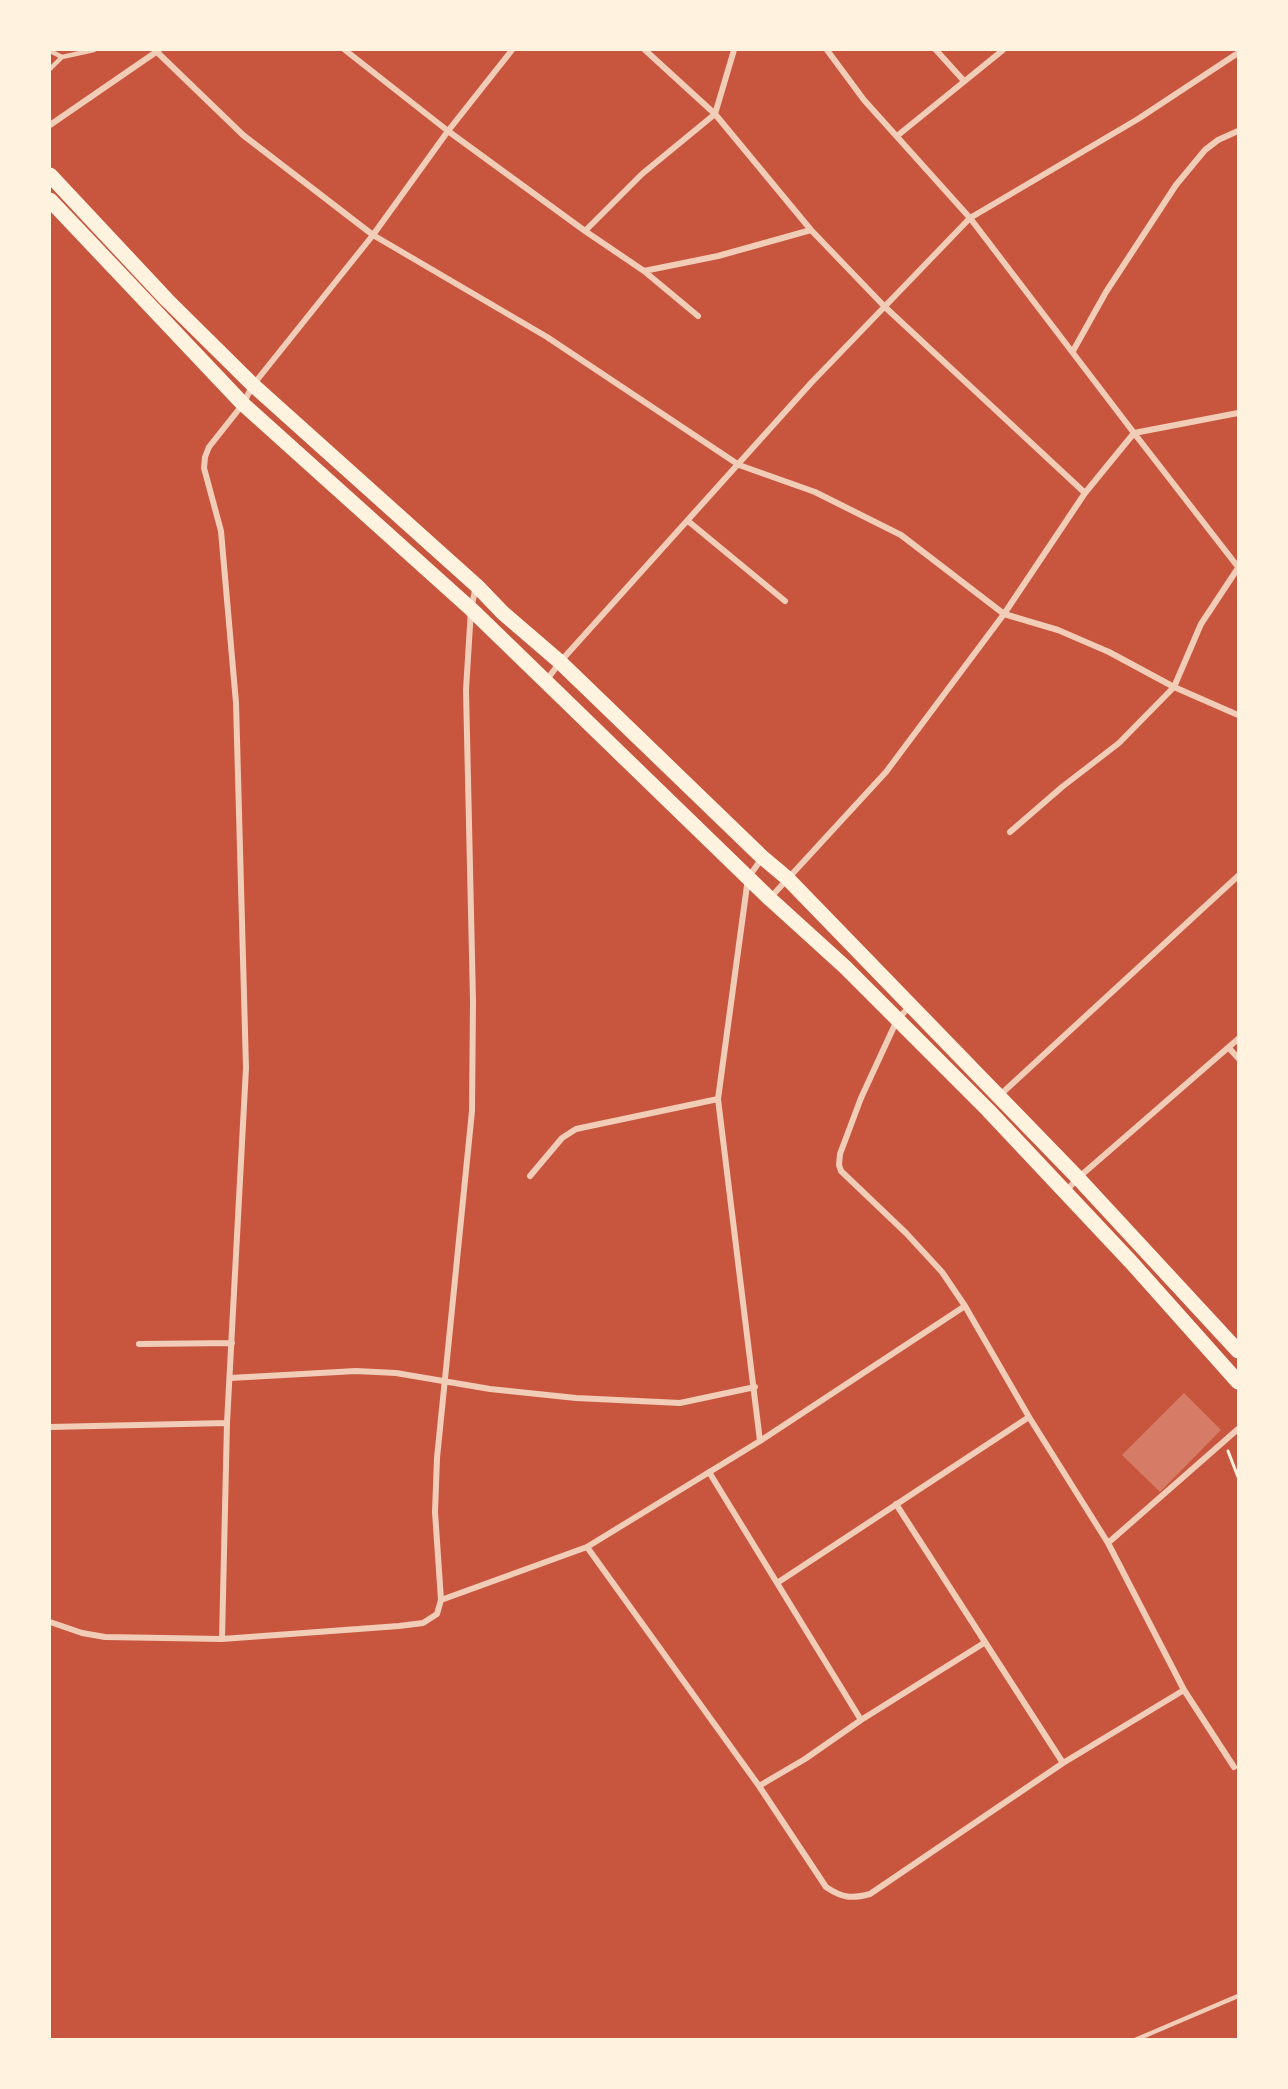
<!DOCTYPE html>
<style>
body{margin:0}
#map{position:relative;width:1288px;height:2089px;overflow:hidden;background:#c8553d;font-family:"Roboto Condensed",sans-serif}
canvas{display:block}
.frame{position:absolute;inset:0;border:51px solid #fff3e0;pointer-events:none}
</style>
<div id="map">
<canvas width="1288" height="2089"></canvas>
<div class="frame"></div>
</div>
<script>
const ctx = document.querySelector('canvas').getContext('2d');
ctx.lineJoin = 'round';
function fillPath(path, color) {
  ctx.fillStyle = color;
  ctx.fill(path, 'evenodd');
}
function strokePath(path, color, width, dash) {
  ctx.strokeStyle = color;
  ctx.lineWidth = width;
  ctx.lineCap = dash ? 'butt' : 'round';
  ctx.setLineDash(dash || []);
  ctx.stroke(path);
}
const building = new Path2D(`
 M1184 1393 1221 1430 1160 1492 1122 1455Z`);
const path = new Path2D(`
 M1228 1451 1238 1477`);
const service = new Path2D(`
 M50 51 62 57 94 50
 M50 69 62 57
 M1135 2040 1238 1996`);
const minor = new Path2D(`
 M345 50 448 131 585 231 644 271 698 316
 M645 50 715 114 811 230 885 307 1085 493
 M936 50 964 81
 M157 52 243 135 373 235 547 337 739 465 815 492 901 535 1004 614 1058 630 1109 652 1174 687 1238 715
 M50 125 159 50
 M897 136 1003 50
 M585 231 642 174 715 114 734 50
 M644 271 718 256 811 230
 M1073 351 1106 292 1176 185 1205 150 1218 140 1238 131
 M1238 413 1134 433 1238 567
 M688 521 785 601
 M546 681 560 662 811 383 970 218 1138 119 1238 53
 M1010 832 1062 787 1119 743 1174 687 1201 624 1238 568
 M771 897 886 772 1004 614 1085 493 1134 433 970 218 864 100 827 50
 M1229 1048 1238 1058
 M1000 1095 1238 876
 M530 1176 562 1138 576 1129 718 1099
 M1066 1191 1078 1178 1238 1039
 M965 1306 1029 1417 1108 1543 1238 1429
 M139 1344 232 1343
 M230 1378 356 1371 396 1373 490 1389 576 1398 680 1403 755 1387
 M227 1423 222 1639 399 1626 423 1623 437 1614 441 1600 435 1512 437 1458 472 1111 473 1001 466 690 471 609 476 586
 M50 1427 227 1423 246 1068 236 703 221 531 204 468 205 457 209 447 243 404 253 385 373 235 448 131 512 50
 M760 1441 965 1306 942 1272 906 1233 841 1171 839 1165 840 1154 861 1098 897 1020 910 1006
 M709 1472 861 1720
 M896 1504 1063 1763
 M1108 1543 1184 1690 1234 1767
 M587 1547 759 1786 805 1759 861 1720 984 1643
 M777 1583 1029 1417
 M441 1600 587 1547 760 1441 718 1099 748 878 762 858
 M50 1622 82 1633 105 1637 222 1639
 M759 1786 826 1887C842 1898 852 1899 870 1894L1063 1763 1184 1690`);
const primary = new Path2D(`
 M50 175 167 300 253 385 477 586 503 613 560 662 762 857 787 878 1078 1178 1238 1351
 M50 200 243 404 471 609 769 898 845 967 988 1110 1131 1262 1238 1382`);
fillPath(building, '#d67c66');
strokePath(path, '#fff3e0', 3);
strokePath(service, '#f1ccb7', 4.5);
strokePath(minor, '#f1ccb7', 6);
strokePath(primary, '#fff3e0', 15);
</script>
